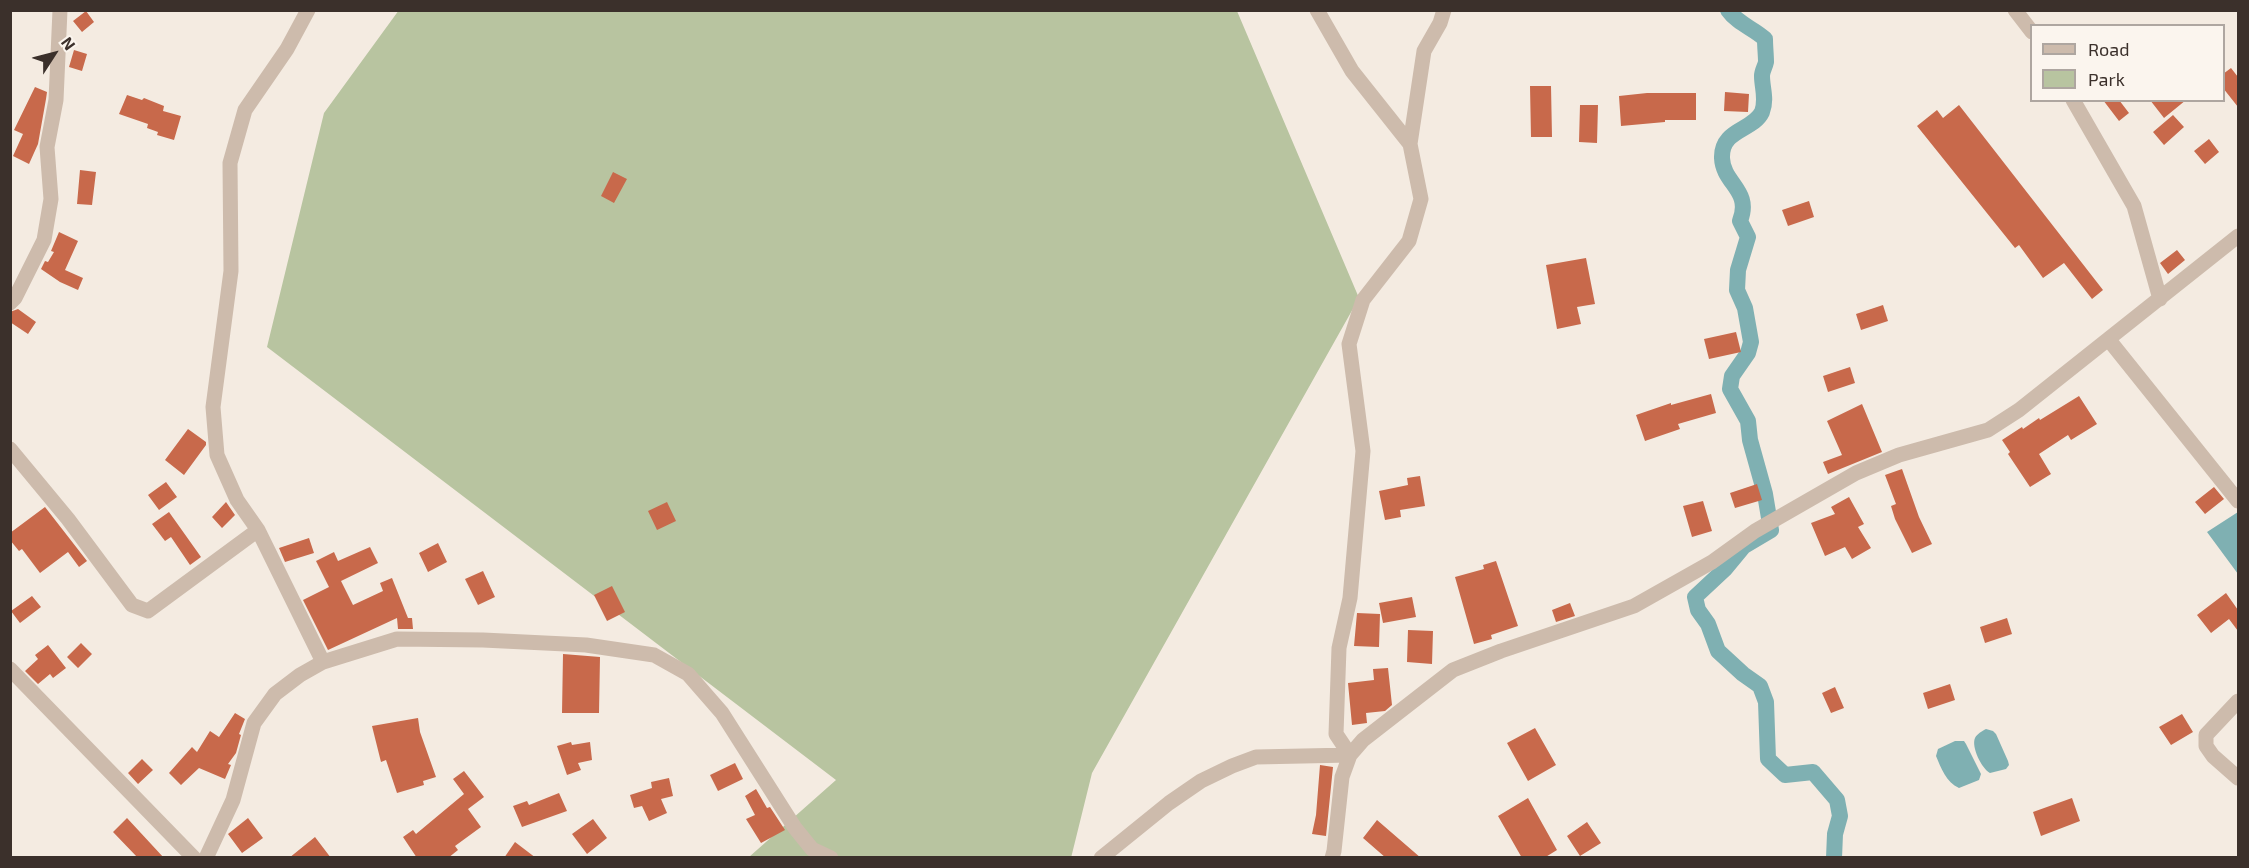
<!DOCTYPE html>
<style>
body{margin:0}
#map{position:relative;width:2249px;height:868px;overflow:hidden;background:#f4ebe1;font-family:"Exo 2",sans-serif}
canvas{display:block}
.frame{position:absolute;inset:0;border:12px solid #3b302b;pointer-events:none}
.legend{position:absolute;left:2030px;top:24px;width:195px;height:78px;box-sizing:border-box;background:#fbf5ee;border:2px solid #aea6a0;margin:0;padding:8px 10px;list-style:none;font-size:18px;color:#3b302b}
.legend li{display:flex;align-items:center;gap:12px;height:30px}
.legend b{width:30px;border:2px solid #aea6a0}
.north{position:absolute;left:24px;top:24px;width:60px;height:60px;-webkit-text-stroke:4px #fbf5ee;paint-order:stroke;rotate:54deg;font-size:16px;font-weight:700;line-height:24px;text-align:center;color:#3b302b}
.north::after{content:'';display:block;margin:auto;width:21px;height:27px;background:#3b302b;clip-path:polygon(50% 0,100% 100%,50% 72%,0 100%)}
</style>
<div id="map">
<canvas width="2249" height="868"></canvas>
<div class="frame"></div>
<ul class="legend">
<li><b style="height:8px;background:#cdbbac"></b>Road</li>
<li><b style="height:16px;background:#b8c4a0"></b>Park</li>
</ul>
<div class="north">N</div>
</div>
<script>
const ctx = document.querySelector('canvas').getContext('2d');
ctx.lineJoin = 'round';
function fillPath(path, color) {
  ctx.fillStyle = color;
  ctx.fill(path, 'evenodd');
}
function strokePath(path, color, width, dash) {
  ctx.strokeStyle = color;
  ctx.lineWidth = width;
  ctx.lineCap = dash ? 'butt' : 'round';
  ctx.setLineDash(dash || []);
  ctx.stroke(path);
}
const green = new Path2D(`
 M399 10 1237 11 1359 298 1092 773 1071 858 749 857 836 780 267 347 324 113Z`);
const water = new Path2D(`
 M2238 512V574L2207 532Z
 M1986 729 1993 731 1996 734 2008 761 2009 765 2006 769 1990 773C1982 769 1971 747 1975 738 1977 734 1982 731 1986 729Z
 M1955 741H1964L1966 744 1981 774 1979 780 1959 788C1946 782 1941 768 1936 756L1938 749Z`);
const canal = new Path2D(`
 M1728 10C1738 24 1753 28 1765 39 1765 47 1766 55 1766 62 1765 67 1762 71 1762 76 1762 88 1767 99 1762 112 1753 131 1721 129 1722 158 1723 184 1752 190 1740 221L1748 237 1738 270 1737 290 1745 308 1751 342 1748 353 1732 376 1730 389 1748 421 1750 440 1765 494 1771 530 1744 546 1725 569 1695 597 1698 610 1708 624 1718 651 1743 674 1760 686 1766 702 1768 759 1785 775 1813 772 1837 800 1840 816 1835 834 1834 858`);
const building = new Path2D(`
 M86 11 94 22 82 32 73 21Z
 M74 50 87 54 82 71 69 67Z
 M2231 68 2238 77V107L2223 88V74Z
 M1530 86H1551L1552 137H1531Z
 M35 87 47 92 46 99 38 144 29 164 13 156 23 134 14 130Z
 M1725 92 1749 94 1748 112 1724 111Z
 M1647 93H1696V120H1665V122L1621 126 1619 96Z
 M127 95 142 100 144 98 164 106 163 111 181 116 174 140 157 135 158 132 147 128 148 124 119 114Z
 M2103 100H2119L2129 113 2119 121Z
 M2150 100H2186L2164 118Z
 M1580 105H1598L1597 143 1579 142Z
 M1959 105 2103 290 2092 299 2064 263 2043 278 2019 245 2015 248 1917 126 1937 110 1943 118Z
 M2173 115 2184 127 2164 145 2153 132Z
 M2209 139 2219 152 2205 164 2194 151Z
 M80 170 96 172 92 205 77 204Z
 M613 172 627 179 614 203 601 196Z
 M1809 201 1814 217 1788 226 1782 210Z
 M59 232 78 241 65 270 83 278 78 290 60 282 41 269 45 261 48 262 54 252 51 251Z
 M2177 250 2185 260 2168 274 2160 263Z
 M1586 258 1595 304 1577 307 1581 324 1557 329 1546 265Z
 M1883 305 1888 321 1861 330 1856 314Z
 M18 309 36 322 28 334 10 322V312Z
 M1736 332 1741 352 1709 359 1704 339Z
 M1850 367 1855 383 1828 392 1823 376Z
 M1711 394 1716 413 1678 424 1680 429 1645 441 1636 415 1671 403V405Z
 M2079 396 2097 424 2071 440 2068 435 2039 454 2051 474 2030 487 2008 454 2010 452 2002 440 2022 427 2023 429 2039 418 2040 420Z
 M1862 404 1882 452 1828 474 1823 462 1842 455 1827 421Z
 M188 429 206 442V445L184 475 165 460Z
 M1902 469 1919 517 1932 544 1912 553 1895 519 1891 506 1896 504 1885 475Z
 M1420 476 1425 506 1400 510 1401 517 1385 520 1379 491 1408 485 1407 478Z
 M166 482 177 497 159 510 148 495Z
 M1757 484 1762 500 1735 508 1730 493Z
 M2214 487 2224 499 2205 514 2195 502Z
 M1849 497 1864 524 1858 527 1871 548 1852 559 1845 547 1825 556 1811 523 1835 514 1831 507Z
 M1703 501 1712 531 1692 537 1683 506Z
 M226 502 235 515 222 528 212 517Z
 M667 502 676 521 657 530 648 511Z
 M45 507 87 561 79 567 68 552 40 573 22 549 19 551 10 540V533Z
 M169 512 201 557 190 565 171 537 165 541 152 524Z
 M309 538 314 553 285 562 279 548Z
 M438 543 447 562 428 572 419 553Z
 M370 547 378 563 341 581 353 605 383 591 380 583 392 578 408 618H412L413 629H398L397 618 328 650 303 600 329 587 316 561 334 552 338 561Z
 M1496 561 1518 626 1491 635 1492 639 1474 644 1455 577 1484 569 1483 565Z
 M483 571 495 597 478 605 465 579Z
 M612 586 625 612 607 621 594 595Z
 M2226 593 2238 610V631L2229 619 2211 633 2197 615Z
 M32 596 41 607 20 623 11 611Z
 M1412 597 1416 617 1383 623 1379 603Z
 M1570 603 1575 616 1556 622 1552 610Z
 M1357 613 1380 614 1379 647 1354 646Z
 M2007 618 2012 634 1985 643 1980 627Z
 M1408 630 1433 631 1432 664 1407 662Z
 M81 643 92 654 78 668 67 657Z
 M48 645 66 668 53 678 50 674 38 684 25 671 38 659 35 655Z
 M563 654 600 657 599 713H562Z
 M1388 668 1392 705 1385 711 1366 713 1367 723 1352 725 1348 683 1374 680 1373 669Z
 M1950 684 1955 700 1928 709 1923 693Z
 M1835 687 1844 708 1831 713 1822 693Z
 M235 713 245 719 239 734 241 735 236 753 228 764 231 765 225 779 199 768 181 785 169 773 192 747 197 752 210 731 219 737Z
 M2182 714 2193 732 2171 745 2159 727Z
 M418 718 420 732 436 777 423 781 424 785 397 793 386 760 381 762 372 726Z
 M1535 728 1556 765 1528 781 1507 743Z
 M571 742 572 745 590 742 592 760 578 763 581 770 567 775 557 746Z
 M142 759 153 770 138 784 128 773Z
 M735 763 743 779 718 791 710 775Z
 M1320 765 1333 767 1326 836 1312 834 1316 815Z
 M464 771 484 797 468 809 481 827 455 846 458 850 448 858H417L403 837 413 830 416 834 464 794 453 779Z
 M669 778 673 796 661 799 667 813 649 821 642 806 634 808 630 795 652 788 651 782Z
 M756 789 767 808 770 807 785 830 761 843 746 819 755 815 745 796Z
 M559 793 567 811 522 827 513 806 527 801 529 805Z
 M1528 798 1557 850 1544 858H1522L1498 816Z
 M2072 798 2080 821 2041 836 2033 812Z
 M127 818 164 858H138L113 832Z
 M248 818 263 838 242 853 228 834Z
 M593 819 607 838 587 854 572 834Z
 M1377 820 1421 858H1386L1363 838Z
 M1587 822 1601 843 1580 856 1567 836Z
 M315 837 331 858H289Z
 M515 842 536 858H504Z`);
const street = new Path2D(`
 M308 10 287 49 245 110 230 163 231 271 213 407 217 455 237 500 258 530 323 662
 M1317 10 1352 71 1410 144 1421 199 1409 241 1363 300 1349 344 1363 451 1350 598 1339 648 1336 734 1350 755
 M2015 10 2032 32
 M2073 100 2134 206 2160 299
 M1410 144 1424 51 1440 23 1444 10
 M10 303 15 298 44 240 51 199 47 147 56 100 60 10
 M2109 340 2238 501
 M10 449 68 519 132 605 148 611 258 530
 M10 669 194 858
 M2238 701 2206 735V746L2213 756 2238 778
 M206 858 233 800 254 723 275 694 300 675 323 662 397 639 483 640 586 645 654 655 688 674 722 713 795 828 812 849 831 858
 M1101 858 1169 803 1201 781 1232 766 1256 757 1350 755
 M1332 858 1334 851 1342 777 1350 755 1363 740 1453 670 1501 651 1634 606 1712 562 1755 531 1856 473 1899 455 1988 430 2019 410 2238 236`);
fillPath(green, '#b8c4a0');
fillPath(water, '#7fb0b2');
strokePath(canal, '#7fb0b2', 16);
fillPath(building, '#c8694b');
strokePath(street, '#cdbbac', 15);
</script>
